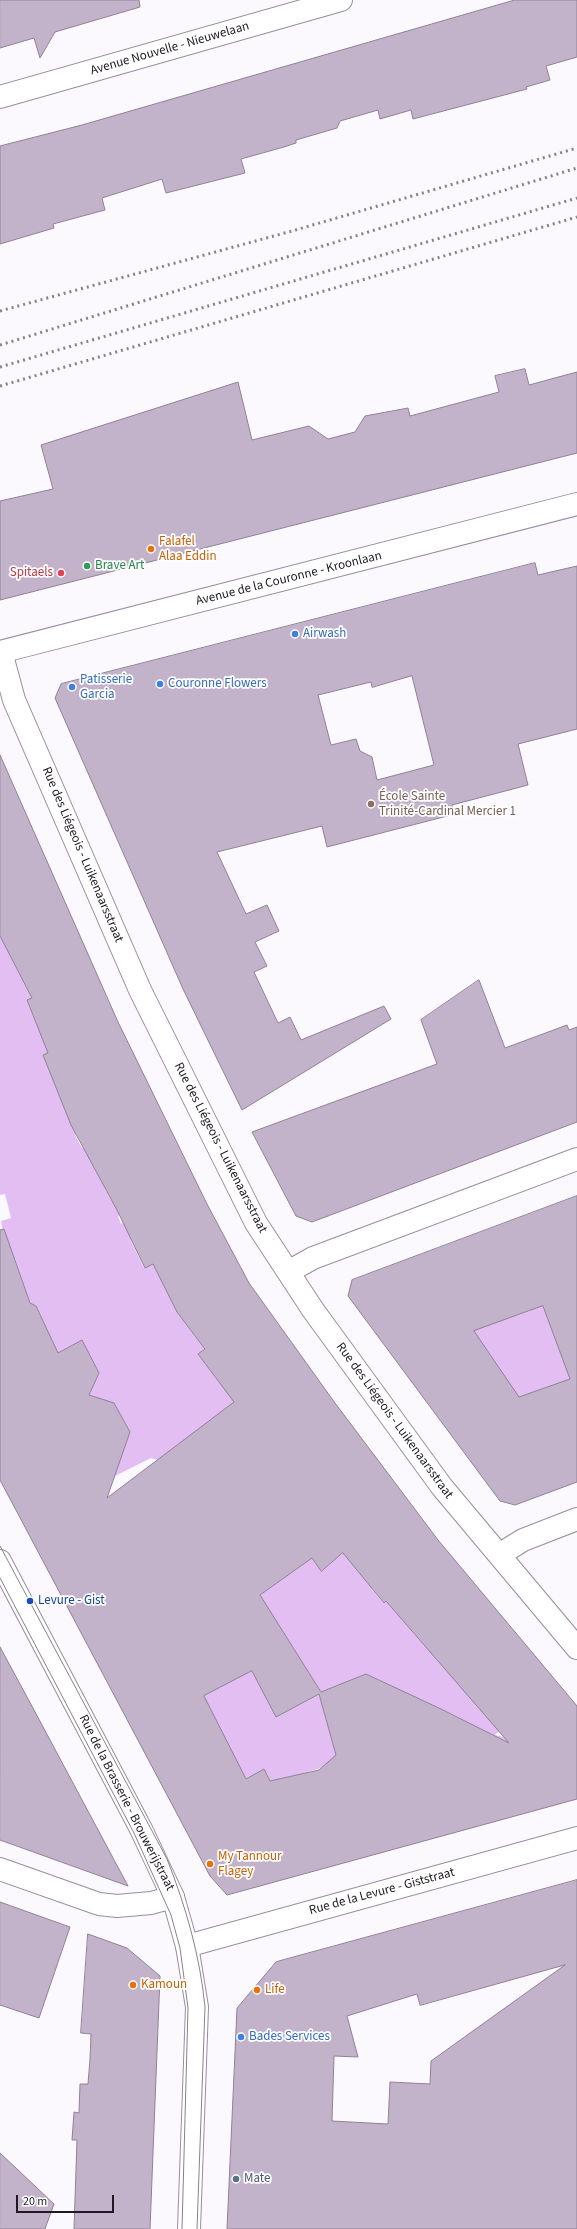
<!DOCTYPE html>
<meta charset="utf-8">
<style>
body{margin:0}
#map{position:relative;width:577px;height:2229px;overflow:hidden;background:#fcf9fe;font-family:"Source Sans 3",sans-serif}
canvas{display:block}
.scale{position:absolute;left:16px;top:2195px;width:98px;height:18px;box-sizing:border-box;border:2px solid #1f1921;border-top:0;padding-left:5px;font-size:12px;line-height:14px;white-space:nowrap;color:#1f1921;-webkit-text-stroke:3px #fff;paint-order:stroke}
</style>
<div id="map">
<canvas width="577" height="2229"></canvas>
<div class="scale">20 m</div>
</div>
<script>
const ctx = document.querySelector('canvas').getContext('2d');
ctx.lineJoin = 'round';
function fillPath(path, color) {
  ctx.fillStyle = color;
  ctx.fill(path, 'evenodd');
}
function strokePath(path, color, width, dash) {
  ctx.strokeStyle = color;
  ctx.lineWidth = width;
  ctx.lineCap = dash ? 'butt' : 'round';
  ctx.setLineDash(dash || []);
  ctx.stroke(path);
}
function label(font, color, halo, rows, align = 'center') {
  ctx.font = font + ' "Source Sans 3",sans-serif';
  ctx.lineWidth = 3.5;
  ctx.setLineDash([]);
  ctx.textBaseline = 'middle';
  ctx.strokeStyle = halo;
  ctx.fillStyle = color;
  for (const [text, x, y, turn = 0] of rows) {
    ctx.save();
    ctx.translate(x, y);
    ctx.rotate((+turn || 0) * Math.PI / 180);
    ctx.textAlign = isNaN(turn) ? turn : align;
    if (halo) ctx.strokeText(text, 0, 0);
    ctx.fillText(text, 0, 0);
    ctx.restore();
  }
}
const green = new Path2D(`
 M0 935 33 998 27 1001 36 1023 40 1022 52 1051 43 1055 49 1069 64 1077 54 1082 58 1092 93 1127 75 1135 82 1148 96 1142 105 1189 111 1200 128 1211 118 1216 121 1224 132 1218 141 1236 131 1241 144 1268 154 1264 189 1328 205 1349 198 1354 217 1379 238 1383 222 1531 260 1595 311 1557 321 1571 347 1550 378 1584 372 1589 383 1603 405 1586 416 1630 413 1633 424 1645 521 1711 495 1735 513 1739 522 1747 474 1777 458 1717 376 1680 322 1693 284 1634 276 1717 319 1694 328 1725 342 1722 337 1763 261 1786 270 1781 266 1772 257 1777 255 1774 239 1782 226 1742 209 1706 198 1699 232 1681 171 1488 157 1460 151 1458 103 1482 130 1432 114 1403 59 1398 97 1378 99 1373 84 1344 78 1342 40 1363 46 1328 36 1306 0 1295 23 1283 15 1259 8 1255 0 1258 3 1232 1 1221 11 1218 5 1194 0 1195Z
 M536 1288 577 1388 537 1429 488 1351 483 1354 470 1337 471 1319 516 1316 530 1311 524 1293Z`);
const building = new Path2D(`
 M0 0H139L140 7 55 32 40 58 34 38 0 48Z
 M515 0H577V57L546 66 550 80 526 87 527 89 413 119 411 110 380 119 378 110 340 121 337 128 296 140V143L284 147 241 159 245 173 166 193 162 179 102 198 105 210 53 224 54 228 0 244V146L82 125Z
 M525 369 529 385 577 372V453L0 600V501L53 489 41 445 238 382 252 440 309 426 328 439 355 432 365 416 408 408 410 416 499 392 495 376Z
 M535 563 538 575 577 566V729L518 744 528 785 452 805 455 814 327 847 322 826 217 852 246 914 267 905 279 931 255 942 267 966 254 972 278 1023 290 1017 301 1040 384 1006 391 1019 242 1110 183 989 55 698 61 684ZM412 676 434 765 377 780 372 757 360 751 356 739 331 745 318 695 371 682 372 687Z
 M0 755 118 1022 207 1204 249 1283 335 1403 438 1540 577 1706V1799L227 1895 210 1876 0 1480V1230L4 1229 30 1303 36 1306 58 1353 82 1340 99 1373 89 1395 114 1403 130 1432 107 1498 234 1402 198 1354 205 1349 177 1312 153 1264 145 1268 117 1210 71 1125 43 1055 48 1053 27 1000 32 998 0 936ZM343 1553 384 1603 386 1601 509 1743 441 1709 366 1674 321 1692 260 1595 312 1558 321 1571ZM252 1671 276 1717 319 1694 336 1755 319 1770 270 1781 264 1769 246 1779 204 1696Z
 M479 980 505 1048 567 1025 569 1030 577 1027V1122L312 1222 296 1216 252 1132 437 1064 421 1020Z
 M577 1196V1482L515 1505 500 1501 348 1296 352 1280ZM543 1306 570 1379 519 1397 474 1331Z
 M0 1647 34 1710 128 1886 0 1840Z
 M577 1880V2229H227L237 2008 276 1962ZM565 1965 431 2061 430 2084 390 2082 388 2124 332 2121 334 2056 358 2057 347 2016 417 1994 420 2005Z
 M0 1902 70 1927 39 2018 0 2005Z
 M88 1934 127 1948 160 1976 150 2229H74L77 2140H72L74 2112 79 2113 80 2084H88L90 2059 91 2034 81 2033Z
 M0 2153 54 2204 45 2229H0Z`);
const minor = new Path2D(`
 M0 97 341 0
 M1 652 14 700 140 990 256 1223 313 1310 442 1487 577 1648
 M288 1272 313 1258 577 1159
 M499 1555 523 1540 577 1519
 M0 1869 99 1904 117 1906 151 1903 173 1897
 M187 1946 577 1838`);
const major = new Path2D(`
 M0 652 577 504
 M0 1561 141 1829 173 1897 187 1946 197 2007 189 2229`);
const tram = new Path2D(`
 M0 1546 167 1859C186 1907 200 1956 205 2007L197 2229
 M0 1578 134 1833 171 1915 180 1948 188 2008 182 2229`);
const rail = new Path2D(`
 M0 311 292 231 577 148
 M0 345 577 168
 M0 367 577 198
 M0 386 577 217`);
const markers = [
 [151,549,4,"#e8710a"],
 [87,566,4,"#2e9e5b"],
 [61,573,4,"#e0444e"],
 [295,634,4,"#3f7fe0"],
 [160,684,4,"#3f7fe0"],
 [72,687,4,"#3f7fe0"],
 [371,804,4,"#8d6e63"],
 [30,1601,4,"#1a4fb4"],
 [210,1864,4,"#e8710a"],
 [133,1985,4,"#e8710a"],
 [257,1990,4,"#e8710a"],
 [241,2037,4,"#3f7fe0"],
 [236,2179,4,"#5c6f8a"]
];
const streetNames = [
 ["Avenue Nouvelle - Nieuwelaan",170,49,-16],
 ["Avenue de la Couronne - Kroonlaan",289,579,-14],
 ["Rue des Liégeois - Luikenaarsstraat",82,855,67],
 ["Rue des Liégeois - Luikenaarsstraat",220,1148,63],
 ["Rue des Liégeois - Luikenaarsstraat",394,1421,54],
 ["Rue de la Brasserie - Brouwerijstraat",126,1803,63],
 ["Rue de la Levure - Giststraat",382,1892,-15]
];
const foodNames = [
 ["Falafel",159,542],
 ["Alaa Eddin",159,557],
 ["My Tannour",218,1857],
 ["Flagey",218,1872],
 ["Kamoun",141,1985],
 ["Life",265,1990]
];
const leisureNames = [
 ["Brave Art",95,566]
];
const healthNames = [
 ["Spitaels",53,573]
];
const shopNames = [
 ["Airwash",303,634],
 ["Patisserie",80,680],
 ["Garcia",80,695],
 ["Couronne Flowers",168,684],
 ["Bades Services",249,2037]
];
const educationNames = [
 ["École Sainte",379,797],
 ["Trinité-Cardinal Mercier 1",379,812]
];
const transitNames = [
 ["Levure - Gist",38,1601]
];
const serviceNames = [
 ["Mate",244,2179]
];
fillPath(green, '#e2bef2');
fillPath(building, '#c3b3ca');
strokePath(building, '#908198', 1);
strokePath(minor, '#9b8ca2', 24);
strokePath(major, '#9b8ca2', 24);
strokePath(minor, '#fff', 22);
strokePath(major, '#fff', 22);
strokePath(tram, '#878289', 1);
strokePath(rail, '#878289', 3, [2, 4]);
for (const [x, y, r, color] of markers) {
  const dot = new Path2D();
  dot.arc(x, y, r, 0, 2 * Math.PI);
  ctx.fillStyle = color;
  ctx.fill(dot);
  strokePath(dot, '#fff', 1.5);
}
label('13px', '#1f1921', '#fff', streetNames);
label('13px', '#c56008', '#fff', foodNames, 'left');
label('13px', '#27864d', '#fff', leisureNames, 'left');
label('13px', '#be3a42', '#fff', healthNames, 'right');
label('13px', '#366cbe', '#fff', shopNames, 'left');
label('13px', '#785e54', '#fff', educationNames, 'left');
label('13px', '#164399', '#fff', transitNames, 'left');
label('13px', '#4e5e75', '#fff', serviceNames, 'left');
</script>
